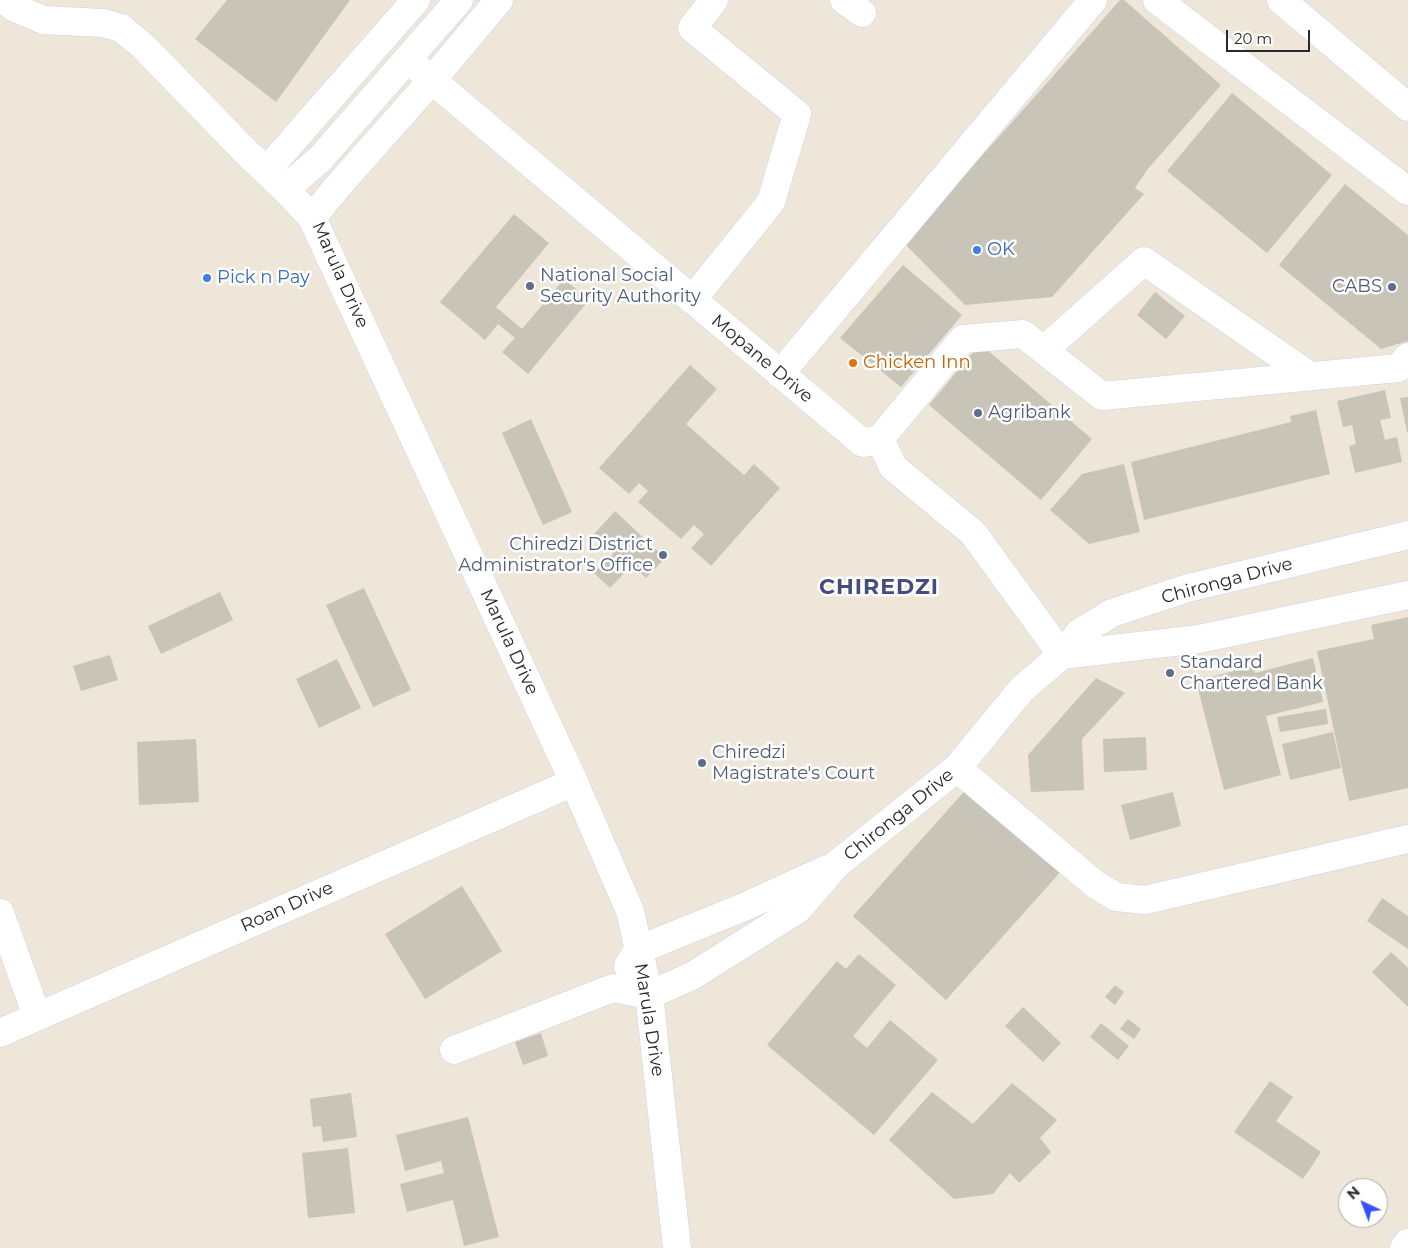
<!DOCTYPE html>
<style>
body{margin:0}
#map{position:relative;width:1408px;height:1248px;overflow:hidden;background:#ede6d9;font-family:Montserrat,sans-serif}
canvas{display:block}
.north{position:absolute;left:1338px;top:1178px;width:50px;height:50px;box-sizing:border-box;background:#fff;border:1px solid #a9a9a9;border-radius:50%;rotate:317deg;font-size:14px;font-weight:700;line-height:20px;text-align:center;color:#292929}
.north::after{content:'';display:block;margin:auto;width:18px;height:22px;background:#3552ff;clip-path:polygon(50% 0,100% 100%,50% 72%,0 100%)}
.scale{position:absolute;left:1226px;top:30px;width:84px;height:22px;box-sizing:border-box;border:2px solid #292929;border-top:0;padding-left:6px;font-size:15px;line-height:18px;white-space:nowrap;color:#292929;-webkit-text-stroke:4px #fff;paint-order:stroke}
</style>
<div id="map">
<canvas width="1408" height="1248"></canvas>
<div class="north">N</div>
<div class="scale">20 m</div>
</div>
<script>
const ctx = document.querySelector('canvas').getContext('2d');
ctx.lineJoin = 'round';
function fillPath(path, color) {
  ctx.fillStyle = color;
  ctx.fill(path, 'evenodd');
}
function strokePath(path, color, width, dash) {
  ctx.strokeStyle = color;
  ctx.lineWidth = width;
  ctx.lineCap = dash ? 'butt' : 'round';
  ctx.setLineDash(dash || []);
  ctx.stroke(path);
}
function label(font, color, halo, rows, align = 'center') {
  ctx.font = font + ' Montserrat,sans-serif';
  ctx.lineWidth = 5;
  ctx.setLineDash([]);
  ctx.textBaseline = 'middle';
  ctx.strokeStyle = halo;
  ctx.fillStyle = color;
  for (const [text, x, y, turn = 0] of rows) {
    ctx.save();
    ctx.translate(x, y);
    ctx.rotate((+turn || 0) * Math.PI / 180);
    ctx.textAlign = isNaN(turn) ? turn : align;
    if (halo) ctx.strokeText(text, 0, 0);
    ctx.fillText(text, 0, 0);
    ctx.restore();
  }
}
const building = new Path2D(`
 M227 0H350L276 102 195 39Z
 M1120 0H1124L1221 85 1147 170 1135 188 1144 194 1052 297 965 305 904 243 1047 83Z
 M1232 93 1332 175 1267 253 1167 171Z
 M1345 184 1408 235V341L1381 349 1279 265Z
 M514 214 549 243 496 307 522 329 564 279 589 300 528 374 502 352 515 338 498 324 485 340 440 302Z
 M903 265 962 315 901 387 840 338Z
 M1155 292 1185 316 1166 339 1137 315Z
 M980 344 1092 439 1041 500 929 405Z
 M690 365 717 389 686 424 744 475 754 464 780 488 711 566 691 548 704 534 694 525 681 539 638 502 648 491 639 483 629 494 599 468Z
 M1385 390 1391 418 1380 420 1385 440 1397 437 1402 462 1355 473 1349 446 1356 444 1352 425 1343 427 1337 401Z
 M1408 397V432H1407L1400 398Z
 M1316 410 1330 474 1144 520 1131 462 1291 422 1290 416Z
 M531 419 572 512 543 525 502 433Z
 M1124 464 1140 532 1089 544 1050 510 1082 474Z
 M615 511 665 558 646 578 632 565 610 588 594 573 613 554 593 535Z
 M364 588 411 690 373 707 326 605Z
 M220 592 233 620 161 654 148 626Z
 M1408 617V788L1349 801 1317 651 1374 639 1371 625Z
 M110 655 118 680 81 691 73 666Z
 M1313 658 1323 702 1266 716 1281 775 1224 790 1196 681 1253 666 1255 673Z
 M337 659 361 708 319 728 296 679Z
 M1096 678 1125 693 1082 739 1084 790 1031 792 1028 755Z
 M1326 709 1328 724 1280 732 1277 717Z
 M1333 732 1341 768 1290 780 1282 744Z
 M1146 737 1147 770 1104 772 1103 739Z
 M196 739 199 802 139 805 137 742Z
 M970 785 1063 869 946 1000 853 916Z
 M1173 792 1181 826 1130 840 1121 805Z
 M462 886 502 951 425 999 385 934Z
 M1382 898 1408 916V949L1367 921Z
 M1391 952 1408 968V1007L1372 972Z
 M859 954 896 985 853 1036 867 1048 890 1020 938 1060 874 1135 767 1045 837 961 846 969Z
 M1115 985 1124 992 1115 1005 1105 997Z
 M1023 1007 1061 1043 1043 1062 1005 1026Z
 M1128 1019 1141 1029 1134 1039 1120 1029Z
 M1101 1023 1129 1046 1118 1060 1090 1037Z
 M541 1033 548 1056 523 1065 515 1042Z
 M1270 1081 1293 1097 1276 1121 1321 1152 1303 1179 1234 1132Z
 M1012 1083 1057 1120 1040 1138 1051 1152 1019 1183 1010 1173 993 1194 954 1199 889 1140 932 1092 973 1124Z
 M351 1093 357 1137 323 1142 321 1126 313 1127 310 1099Z
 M468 1117 499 1237 464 1246 453 1200 407 1212 400 1184 444 1173 441 1161 405 1171 396 1135Z
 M348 1148 355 1213 308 1218 302 1153Z`);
const minor = new Path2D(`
 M5 0 15 8 43 20 103 23 121 28 143 46 245 151 285 189 312 218 574 782 630 911 649 995 677 1248
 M844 0 862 13
 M1157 0 1408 191
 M1281 0 1408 107
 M408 60 863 443 880 439 893 467 973 533 1062 655
 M266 171 416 0
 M285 189 320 159 459 0
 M312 218 338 186 432 80 499 0
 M692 300 771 202 797 114 692 28 714 0
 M1044 350 1144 261 1310 376
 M780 374 1093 0
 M880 439 963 339 1023 334 1102 396 1398 368 1408 357
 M1062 655 1199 639 1408 595
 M957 768 1095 884 1116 897 1145 900 1408 839
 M0 913 37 1016
 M628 966 638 950 744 907 827 869
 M0 1033 574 782
 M454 1050 613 988 649 995 692 976 797 910 837 864 957 768 1022 689 1062 655 1079 633 1112 613 1188 588 1408 535
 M1404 1248 1408 1243`);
const markers = [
 [977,250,5,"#3f7fe0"],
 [207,278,5,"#3f7fe0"],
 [530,286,5,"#5c6f8a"],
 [1392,287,5,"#5c6f8a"],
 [853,363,5,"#e8710a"],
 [978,413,5,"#5c6f8a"],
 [663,555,5,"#5c6f8a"],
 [1170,673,5,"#5c6f8a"],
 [702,763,5,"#5c6f8a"]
];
const shopNames = [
 ["OK",987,250],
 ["Pick n Pay",217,278]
];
const streetNames = [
 ["Marula Drive",340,275,66],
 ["Mopane Drive",762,359,40],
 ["Chironga Drive",1227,581,-15],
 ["Marula Drive",509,642,65],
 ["Chironga Drive",899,815,-39],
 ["Roan Drive",287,907,-24],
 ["Marula Drive",649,1020,81]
];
const serviceNames = [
 ["National Social",540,276],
 ["Security Authority",540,297],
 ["CABS",1382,287,"right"],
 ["Agribank",988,413],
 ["Chiredzi District",653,545,"right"],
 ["Administrator's Office",653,566,"right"],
 ["Standard",1180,663],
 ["Chartered Bank",1180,684],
 ["Chiredzi",712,753],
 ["Magistrate's Court",712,774]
];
const foodNames = [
 ["Chicken Inn",863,363]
];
const districtNames = [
 ["CHIREDZI",879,588]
];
fillPath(building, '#c8c4b8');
strokePath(minor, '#ced2e4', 29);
strokePath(minor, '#fff', 28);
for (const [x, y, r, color] of markers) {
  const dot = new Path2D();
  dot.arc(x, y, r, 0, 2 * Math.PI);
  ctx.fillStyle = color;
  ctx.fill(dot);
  strokePath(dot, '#fff', 2);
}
label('18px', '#366cbe', '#fff', shopNames, 'left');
label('18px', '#292929', '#fff', streetNames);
label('18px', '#4e5e75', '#fff', serviceNames, 'left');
label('18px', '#c56008', '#fff', foodNames, 'left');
ctx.letterSpacing = '1px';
label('bold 22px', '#454d7f', '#fff', districtNames);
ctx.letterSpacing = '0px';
</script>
